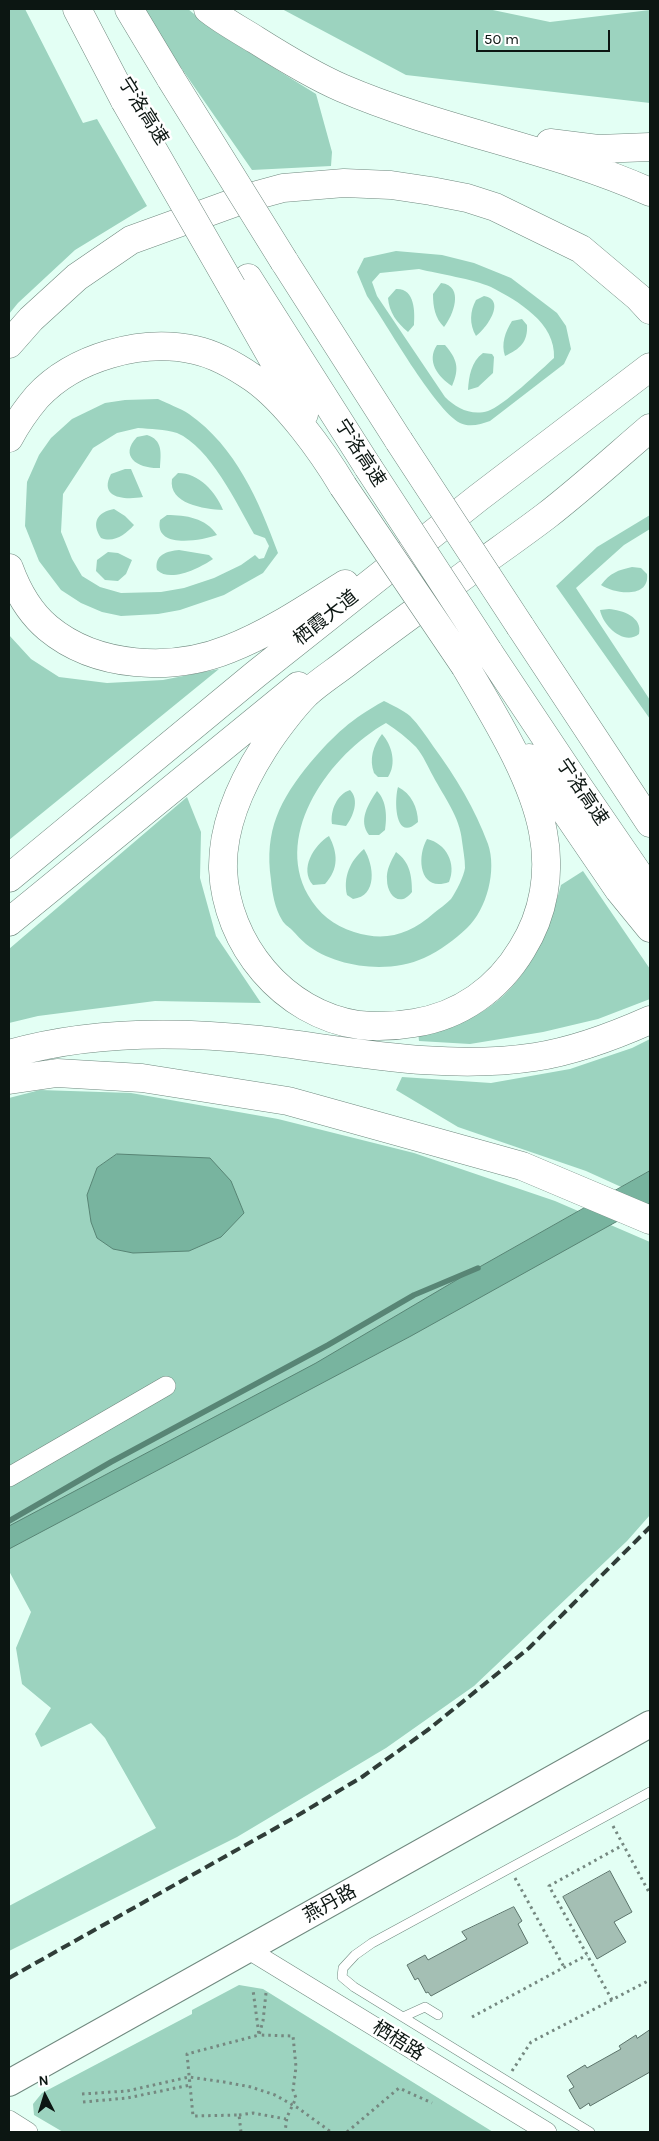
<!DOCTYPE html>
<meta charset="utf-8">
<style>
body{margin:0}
#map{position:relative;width:659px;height:2141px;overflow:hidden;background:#e3fff4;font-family:Karla,sans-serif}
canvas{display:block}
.frame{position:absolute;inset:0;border:10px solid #0c1612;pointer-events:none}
.north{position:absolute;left:20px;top:2071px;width:50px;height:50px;-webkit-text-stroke:4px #fff;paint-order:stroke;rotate:355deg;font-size:14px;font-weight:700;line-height:20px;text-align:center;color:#0c1612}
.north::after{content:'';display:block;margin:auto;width:18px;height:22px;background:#0c1612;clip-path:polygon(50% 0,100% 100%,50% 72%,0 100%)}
.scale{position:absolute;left:476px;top:30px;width:134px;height:22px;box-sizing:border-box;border:2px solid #0c1612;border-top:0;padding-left:6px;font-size:15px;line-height:18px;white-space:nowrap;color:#0c1612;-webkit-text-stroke:4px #fff;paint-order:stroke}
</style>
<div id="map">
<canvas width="659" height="2141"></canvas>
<div class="frame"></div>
<div class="north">N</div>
<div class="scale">50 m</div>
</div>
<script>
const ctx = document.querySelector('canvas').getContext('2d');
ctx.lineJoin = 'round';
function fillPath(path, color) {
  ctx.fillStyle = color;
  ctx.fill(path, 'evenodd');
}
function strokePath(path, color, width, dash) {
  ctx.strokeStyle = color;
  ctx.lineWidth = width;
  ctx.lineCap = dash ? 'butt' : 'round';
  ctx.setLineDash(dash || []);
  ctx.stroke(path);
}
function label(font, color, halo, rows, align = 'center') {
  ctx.font = font + ' Karla,"Noto Sans SC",sans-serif';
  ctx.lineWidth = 5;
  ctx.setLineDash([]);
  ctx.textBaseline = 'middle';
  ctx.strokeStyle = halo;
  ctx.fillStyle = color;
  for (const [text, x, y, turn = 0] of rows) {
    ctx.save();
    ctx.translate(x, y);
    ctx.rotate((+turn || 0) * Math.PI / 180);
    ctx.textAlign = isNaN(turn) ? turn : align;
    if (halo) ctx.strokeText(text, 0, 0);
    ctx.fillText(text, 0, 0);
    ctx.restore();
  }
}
const green = new Path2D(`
 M9 9H25L83 123 97 119 147 206 75 250 18 303 9 314Z
 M143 9H188L216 32 316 94 332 152 331 166 252 170 148 20Z
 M282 9H488L550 22 650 10V103L406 75Z
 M396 251 442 255 474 263 511 278 557 313 566 326 571 349 564 364 490 421C481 424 470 428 460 423 434 409 386 323 367 296L357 272 364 258ZM419 269C439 274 473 279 491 287 518 301 556 323 554 358 542 369 502 407 488 411 471 416 456 408 445 397L377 296 372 282 380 273Z
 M441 283C465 286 453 316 444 327 435 318 433 307 433 294Z
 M396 289C415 288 415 312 414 325L408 332C397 323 389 312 388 298Z
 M484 296C507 300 486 329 476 336 469 324 470 311 476 300Z
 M522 319 527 325C528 342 520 349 505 356 501 344 505 332 512 321Z
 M437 345H445C457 359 460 368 452 386 438 377 426 361 437 345Z
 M483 353 492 354 494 357 493 373 478 387 468 390C469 376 471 362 483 353Z
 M158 399C168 404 180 408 189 414 236 447 259 501 278 553L263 573 224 595 180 610 158 614 121 616 102 612 81 603 61 590 39 561 25 526 27 482 39 455 51 438 72 419 105 403 125 400ZM138 428C150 429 165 429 177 433 210 447 237 504 254 534L265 538 269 546 264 558 259 559 255 555 241 565 214 578 184 588 161 592 121 593 100 587 82 576 72 559 61 532 63 494 93 448 117 433Z
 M147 435C163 440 161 453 160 468 139 469 118 457 137 437Z
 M125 469H131L143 497C126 500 98 499 111 474Z
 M178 473C199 473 216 492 223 510 204 509 168 504 172 479Z
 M114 509 125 516 134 525C125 535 114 543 101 538 91 523 97 512 114 509Z
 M167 515C186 515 206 518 217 535 200 541 154 549 160 520Z
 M650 515V529L624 545 576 588 650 700V719L556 586 597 547Z
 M179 550 209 555 213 559C200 568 170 583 157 570 154 555 167 551 179 550Z
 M108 552 118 553 132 560 126 574 118 581 105 580 96 571 97 560Z
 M632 567 641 568 647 574C650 599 614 594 601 585 610 573 618 570 632 567Z
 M609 609C622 610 643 617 639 634 624 646 603 626 600 610Z
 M9 635 31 659 59 677 107 683 163 680 219 669 9 840Z
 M384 701C392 705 403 710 410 716 419 725 426 736 433 746 456 777 475 809 488 844 497 870 487 909 467 928 454 940 441 950 424 958 389 974 336 968 306 944 301 940 297 935 292 930 289 927 284 924 282 920 275 909 272 892 271 880 264 830 280 800 310 763 335 734 351 719 384 701ZM386 723C397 730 407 738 416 747 423 755 428 767 433 776 444 797 460 817 462 841 463 849 465 859 465 868 464 876 456 892 451 899 446 904 439 909 434 913 409 935 385 942 354 932 333 925 319 914 308 895 273 832 331 754 386 723Z
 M382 734C392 745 397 764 388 777H378L374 773C369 759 373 746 382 734Z
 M398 787C411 793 418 808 418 822 395 843 394 801 398 787Z
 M350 790C360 800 353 817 346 826L332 824C330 811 337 794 350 790Z
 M377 791C387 801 387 818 385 830L379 835H369C358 821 368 804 377 791Z
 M187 797 201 832 200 878 216 936 261 1003 155 1001 38 1016 9 1023V949Z
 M329 836C338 853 339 869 325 884L313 885C299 869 314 845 329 836Z
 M427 839C446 843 457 864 449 882 420 893 416 858 427 839Z
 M364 849C374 865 378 896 353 899L347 895C343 877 350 861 364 849Z
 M396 852C410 862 412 876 412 892 400 908 387 895 387 880 386 870 391 861 396 852Z
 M583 871 650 969V999L598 1019 543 1032 470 1044 419 1041 418 1031C429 1029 441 1029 452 1025 518 1005 544 946 561 885Z
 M650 1039V1200L586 1171 458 1127 396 1090 402 1077 491 1083 570 1069 632 1048Z
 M40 1090 131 1093 278 1119 414 1153 555 1201 650 1242V1515L627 1541 474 1686 386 1748 237 1837 9 1951V1906L156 1828 105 1738 91 1723 41 1747 35 1734 51 1708 22 1684 16 1648 31 1612 9 1571V1098Z
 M239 1985 263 1989 493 2132H63L34 2115 33 2104 42 2093 192 2014V2010Z`);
const water = new Path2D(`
 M117 1154 210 1158 231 1181 244 1213 221 1237 189 1251 133 1253 113 1249 97 1238 91 1222 87 1195 97 1168Z
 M650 1171V1203L411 1336 9 1549V1526L316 1363 460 1278Z`);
const stream = new Path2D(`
 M9 1521 111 1462 328 1345 414 1295 478 1268`);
const building = new Path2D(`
 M610 1871 632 1912 614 1922 626 1942 597 1959 563 1897Z
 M514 1907 522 1921 518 1924 528 1943 431 1996 428 1992 426 1993 418 1978 415 1980 407 1965 425 1955 428 1960 467 1939 462 1932Z
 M650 2030V2072L590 2106 589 2103 580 2109 569 2090 574 2087 567 2076 585 2065 587 2068 621 2049 619 2046 636 2035 637 2038Z`);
const path = new Path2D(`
 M613 1826 650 1894
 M515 1878 564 1967
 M266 1993 263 2021 259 2035 293 2036 296 2067 293 2090 296 2098 287 2117 285 2132
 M612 2000 549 1886 623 1845
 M472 2017 587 1955
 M512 2071 531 2042 650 1980
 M82 2094 127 2091 189 2077 224 2082 251 2087 275 2095 298 2108 331 2132
 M83 2102 127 2098 190 2085
 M239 2115 253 2113 286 2119
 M241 2132 239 2115 193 2116 187 2054 259 2035 253 1990
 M347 2132 399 2088 432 2103`);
const lane = new Path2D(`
 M403 2017 425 2007 438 2015
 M590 2132 354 1987 342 1977 343 1968 355 1955 372 1943 650 1792`);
const street = new Path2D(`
 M9 1477 166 1386
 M249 1950 547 2132
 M9 2120 28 2132`);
const secondary = new Path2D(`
 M9 2083 650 1724`);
const highway = new Path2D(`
 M77 9 125 101
 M129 9 171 79
 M208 9C223 21 240 30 256 40 283 57 312 75 342 88 442 131 551 148 650 192
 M550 143 598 149 650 147
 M284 261 399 441
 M248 278 368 467
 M232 287 304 414
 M9 344 31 319 77 277 131 240 250 197 283 188 344 183 391 185 431 191 467 198 495 207 581 249 638 297 650 310
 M9 438C17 423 26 410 37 397 74 357 142 338 195 350 214 354 237 367 253 378 286 401 322 451 343 486
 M9 568C17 590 30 613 48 628 96 668 172 672 229 649 270 633 307 608 345 584
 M520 626 650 823
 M488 651 578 786 650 891
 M465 666C493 714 533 777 543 832 551 872 544 914 522 949 498 989 460 1016 414 1023 397 1026 377 1027 359 1025 283 1014 226 944 223 869 222 825 241 784 264 748 274 732 293 707 306 694 319 682 335 672 349 661 388 631 429 602 469 572 495 553 521 535 546 516 582 488 616 457 650 428
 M529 758 619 890 650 928
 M9 878 256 674 478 498 650 367
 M9 922 298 686
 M9 1054C89 1031 177 1031 260 1040 352 1051 443 1071 535 1057 575 1051 614 1036 650 1020
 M9 1080 57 1073 142 1078 288 1101 522 1166 650 1220`);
const rail = new Path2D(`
 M9 1978 290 1820 362 1777 429 1729 529 1648 650 1527`);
const highwayBridge = new Path2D(`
 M171 79 284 261
 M125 101 232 287
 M399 441 520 626
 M368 467 488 651
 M343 486 465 666`);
const streetNames = [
 ["宁洛高速",143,111,58],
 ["宁洛高速",360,453,57],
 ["栖霞大道",326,618,-38],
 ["宁洛高速",582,792,56],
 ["燕丹路",330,1904,-29],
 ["栖梧路",398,2041,32]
];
fillPath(green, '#9cd3bf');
fillPath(water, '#78b49f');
strokePath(water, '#588575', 1);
strokePath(stream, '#588575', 5.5);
fillPath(building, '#a4bfb4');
strokePath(building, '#5c746b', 1);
strokePath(lane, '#70897f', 10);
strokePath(street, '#70897f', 20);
strokePath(secondary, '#70897f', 28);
strokePath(highway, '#70897f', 29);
strokePath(path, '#758880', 3, [2.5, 4]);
strokePath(lane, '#fff', 9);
strokePath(street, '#fff', 19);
strokePath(secondary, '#fff', 26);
strokePath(highway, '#fff', 28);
strokePath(rail, '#303d38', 4, [10, 5]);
strokePath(highwayBridge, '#70897f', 29, []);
strokePath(highwayBridge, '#fff', 28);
label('19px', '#0c1612', '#fff', streetNames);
</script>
